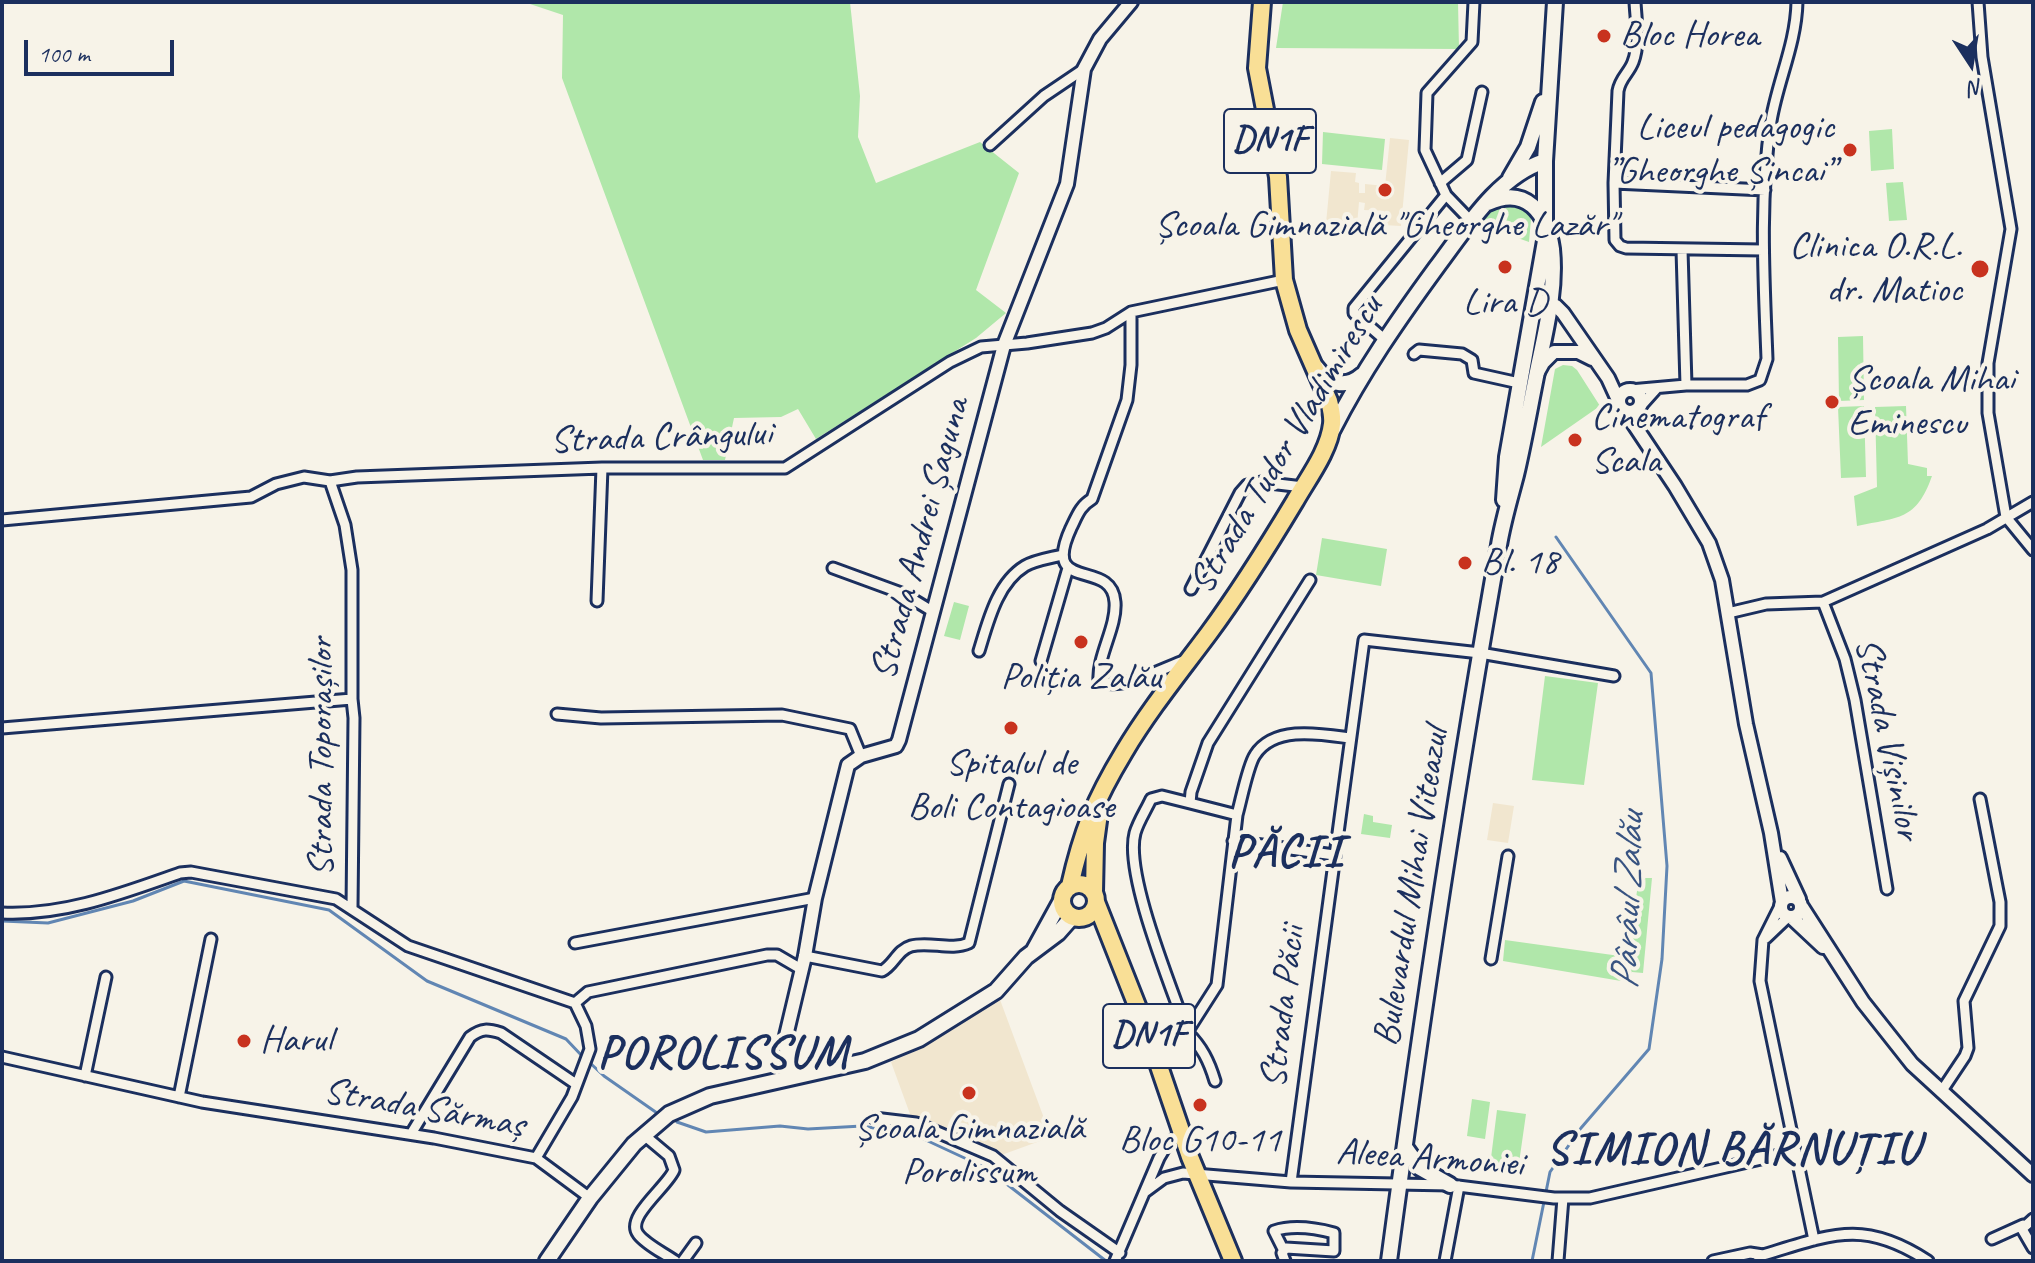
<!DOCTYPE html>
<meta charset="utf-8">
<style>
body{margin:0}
#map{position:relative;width:2035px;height:1263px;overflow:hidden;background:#f7f3e8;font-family:Caveat,sans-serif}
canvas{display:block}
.frame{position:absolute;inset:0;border:4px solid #1b2f5e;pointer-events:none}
.north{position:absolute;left:1931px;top:24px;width:80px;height:80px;-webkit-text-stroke:6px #f7f3e8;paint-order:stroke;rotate:168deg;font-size:22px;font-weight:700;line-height:32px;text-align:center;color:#1b2f5e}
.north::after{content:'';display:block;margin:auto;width:28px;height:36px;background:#1b2f5e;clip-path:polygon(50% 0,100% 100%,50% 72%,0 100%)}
.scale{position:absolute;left:24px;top:40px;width:150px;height:36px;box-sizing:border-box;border:4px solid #1b2f5e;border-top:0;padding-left:10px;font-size:24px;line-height:28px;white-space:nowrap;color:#1b2f5e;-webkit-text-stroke:6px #f7f3e8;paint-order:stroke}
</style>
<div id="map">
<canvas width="2035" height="1263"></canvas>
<div class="frame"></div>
<div class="north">N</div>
<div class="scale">100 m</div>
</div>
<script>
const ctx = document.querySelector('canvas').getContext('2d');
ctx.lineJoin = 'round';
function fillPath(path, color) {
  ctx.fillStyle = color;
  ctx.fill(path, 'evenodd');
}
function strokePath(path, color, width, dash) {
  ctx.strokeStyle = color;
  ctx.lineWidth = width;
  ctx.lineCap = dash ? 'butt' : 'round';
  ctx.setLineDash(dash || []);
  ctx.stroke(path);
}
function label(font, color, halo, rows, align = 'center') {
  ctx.font = font + ' Caveat,sans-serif';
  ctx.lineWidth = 8;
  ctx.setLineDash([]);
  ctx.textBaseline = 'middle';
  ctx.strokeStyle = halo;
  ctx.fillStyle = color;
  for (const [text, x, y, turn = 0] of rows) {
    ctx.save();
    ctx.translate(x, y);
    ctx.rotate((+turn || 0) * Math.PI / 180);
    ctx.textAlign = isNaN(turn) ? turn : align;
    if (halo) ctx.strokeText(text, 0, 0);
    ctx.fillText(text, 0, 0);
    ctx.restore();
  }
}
const built = new Path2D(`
 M1390 138 1409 140 1401 226 1383 225 1384 211 1364 210 1365 203 1359 202 1356 237 1325 234 1331 171 1356 173 1355 182 1359 183V193H1365V184L1385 186Z
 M1493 803 1514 806 1508 843 1487 840Z
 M999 997 1051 1137 996 1157 914 1125 891 1062 922 1048 963 1023Z`);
const green = new Path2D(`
 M524 2H850L860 96 858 137 876 183 980 142 1019 173 976 290 1006 313 976 338 816 439 798 409 781 417 734 418 725 460H703L562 78 563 15Z
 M1283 2H1458L1459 49 1276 48Z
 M1892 129 1894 169 1871 171 1869 131Z
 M1323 132 1385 139 1382 170 1322 164Z
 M1903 182 1907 220 1889 221 1886 183Z
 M1500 201 1523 203 1531 219 1529 242 1481 225 1488 211Z
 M1863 336 1864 400 1839 401 1838 337Z
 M1563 365 1572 366 1577 370 1600 406 1541 447 1555 369Z
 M1864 406 1866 477 1841 478 1838 407Z
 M1906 406 1908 464 1927 468V476H1932C1916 521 1899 517 1857 526L1854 496 1877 487 1875 407Z
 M1322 538 1387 549 1381 586 1316 575Z
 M954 602 969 606 960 640 944 636Z
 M1545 676 1598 683 1584 785 1532 780Z
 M1364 814 1373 816V822L1392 825 1390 838 1361 834Z
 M1639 878H1652L1643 973 1632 972 1630 980 1623 978 1621 981 1503 961 1505 940 1627 957Z
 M1472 1099 1490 1102 1485 1139 1467 1136Z
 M1497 1110 1526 1114 1518 1170 1490 1166Z`);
const stream = new Path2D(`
 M2 921 48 923 133 901 184 881 329 910 427 981 566 1039 583 1057
 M589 1062 604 1076 657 1113
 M677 1122 706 1132 780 1126 808 1129 862 1126 915 1135 986 1168 1106 1261
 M1532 1261 1550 1172 1581 1128 1649 1049 1662 959 1667 866 1651 673 1556 537`);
const minor = new Path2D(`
 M1635 2C1636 21 1640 44 1633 62 1629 73 1620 78 1618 91L1614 183 1615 240 1620 246 1626 248 1763 250
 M1978 2 1982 57 2011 229 1988 363V413L2006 517 2033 550
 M990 145 1044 96 1084 69
 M1440 183 1467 160 1482 92
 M1614 183 1765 190
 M1471 221 1446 195 1425 150 1427 93 1472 42 1474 2
 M1682 250 1686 385
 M1131 312V365L1127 400 1092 499C1080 506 1077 516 1071 528 1040 595 1112 557 1115 602 1117 627 1097 656 1099 681 1121 692 1163 668 1186 660
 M1384 339 1354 313V308L1446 195
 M1414 354 1419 350 1462 354 1472 360 1474 373 1519 383
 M1630 390 1686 385H1747L1760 380 1767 359C1764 280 1759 200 1771 121 1778 80 1796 44 1797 2
 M1640 407 1657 388
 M330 481 345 525 352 570V699L354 718 352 908
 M2 520 251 497 276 484 304 477 330 481 357 477 602 468H785L950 362 981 347 1027 343 1092 333 1106 328 1131 312 1284 280
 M833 568 904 594 932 611
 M1191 589 1240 493 1247 485 1261 482 1303 487
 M597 601 602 468
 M1823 602 1845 659 1855 700 1887 889
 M1728 613 1766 604 1823 602 1987 529 2033 502
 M979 651C988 622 997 583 1025 566 1035 560 1050 558 1062 555
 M1041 661 1068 568
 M557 714 601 718 782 715 850 729 861 756
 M2 728 352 699
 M1190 803 1162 796 1151 799C1146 810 1138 822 1135 833 1124 874 1172 988 1187 1032 1202 1047 1209 1061 1215 1081
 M1237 815C1241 801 1248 765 1255 755 1274 725 1321 734 1350 738
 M1233 841 1334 855
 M1780 906 1763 940 1760 981 1814 1240
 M2 913C64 916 123 893 180 873L191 872 336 899 408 946 575 1003 586 1026 590 1049 572 1097 536 1158
 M1766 938 1788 917
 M575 943 815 898
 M805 956 882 971C894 965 897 950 911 946 930 941 951 951 969 943L1009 784
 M1491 959 1508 856
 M575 1003 588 992 767 955H777L801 969
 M1187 1032 1217 985 1237 815 1190 803 1191 792 1208 743 1310 580
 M2 1057 202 1102 434 1138 536 1158 590 1198
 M85 1076 106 977
 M1941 1092 1965 1056 1968 1048 1964 1001 2000 926V902L1980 799
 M179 1097 211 939
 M874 1118 916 1123 993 1156 1060 1211 1120 1253
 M411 1134 470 1037C482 1028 488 1029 501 1033L576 1084
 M644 1135 669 1156 674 1170C668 1186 625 1217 638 1234 646 1245 664 1253 675 1261
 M1291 1182 1364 640 1480 653 1614 676
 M1145 1192 1164 1178 1183 1173 1291 1182 1450 1185 1554 1198H1590L1796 1151
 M2033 1219 2022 1229 2033 1248
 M1992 1239 2023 1225
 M1283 1249 1274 1231C1292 1225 1315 1228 1334 1233V1251L1286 1248 1282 1253 1285 1261
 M683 1261 696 1243
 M1115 1261 1159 1158 1165 1148 1181 1132
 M1445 1261 1459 1186
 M1558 1261 1563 1198
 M1713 1261 1750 1253 1763 1255
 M1758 1261 1763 1255C1832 1234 1864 1219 1928 1261`);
const tertiary = new Path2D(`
 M1544 301 1556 306 1563 313 1608 378 1619 402
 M1538 372 1543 363 1554 352H1578L1592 359
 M1619 401a11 11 0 1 1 22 0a11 11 0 1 1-22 0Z
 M1625 411 1675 486 1709 543 1722 580 1746 724 1771 833 1782 902
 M1780 858 1799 899
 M1781 907a10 10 0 1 1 20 0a10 10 0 1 1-20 0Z
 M1802 907 1863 1002 1912 1064 2033 1175
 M1791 917 1823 947
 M789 1078 785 1040 805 956 815 898 848 765 861 756 896 746 899 740 1004 345 1067 184 1084 69 1100 39 1131 2`);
const secondary = new Path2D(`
 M1510 178 1528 147 1543 102
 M1316 367C1328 383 1345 390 1362 375
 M1333 429C1362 372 1398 320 1436 268 1465 230 1497 176 1545 161
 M1504 500 1507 457 1545 241V161L1555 2
 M1034 950 1062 899
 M1405 1147 1420 1168 1450 1185
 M547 1261 590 1198 634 1144 669 1114 710 1096 865 1061 919 1039 996 991 1026 957 1058 933 1073 916
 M1389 1261C1421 1022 1457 782 1499 545 1503 521 1510 498 1516 475 1525 437 1531 400 1539 362 1547 325 1556 287 1552 249 1547 213 1526 185 1488 203`);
const primary = new Path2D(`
 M1062 901a17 17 0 1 1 34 0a17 17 0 1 1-34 0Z
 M1070 886C1082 832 1095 800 1124 752 1149 710 1180 672 1209 633 1240 591 1268 546 1295 501 1308 478 1329 451 1332 424 1333 416 1331 409 1329 401L1298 330 1284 280 1278 177 1257 68 1262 2
 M1094 892 1095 843 1100 806
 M1096 902 1147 1031 1190 1157 1233 1261`);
const markers = [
 [1604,36,8,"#c8321e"],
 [1850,150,8,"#c8321e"],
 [1385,190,8,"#c8321e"],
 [1505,267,8,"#c8321e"],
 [1980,269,10,"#c8321e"],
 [1832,402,8,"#c8321e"],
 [1575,440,8,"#c8321e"],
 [1465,563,8,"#c8321e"],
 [1081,642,8,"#c8321e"],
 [1011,728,8,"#c8321e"],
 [244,1041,8,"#c8321e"],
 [969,1093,8,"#c8321e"],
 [1200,1105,8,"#c8321e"]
];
const shields = [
 [1270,141,92],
 [1149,1036,92]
];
const shieldNames = [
 ["DN1F",1270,141],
 ["DN1F",1149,1036]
];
const poiNames = [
 ["Bloc Horea",1620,36,"left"],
 ["Liceul pedagogic",1834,128,"right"],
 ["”Gheorghe Șincai”",1834,172,"right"],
 ["Școala Gimnazială \"Gheorghe Lazăr\"",1385,226],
 ["Clinica O.R.L.",1962,247,"right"],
 ["dr. Matioc",1962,291,"right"],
 ["Lira D",1505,303],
 ["Școala Mihai",1848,380,"left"],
 ["Eminescu",1848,424,"left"],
 ["Cinematograf",1591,418,"left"],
 ["Scala",1591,462,"left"],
 ["Bl. 18",1481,563,"left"],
 ["Poliția Zalău",1081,678],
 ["Spitalul de",1011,764],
 ["Boli Contagioase",1011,808],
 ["Harul",260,1041,"left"],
 ["Școala Gimnazială",969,1129],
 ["Porolissum",969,1173],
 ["Bloc G10-11",1200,1141]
];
const streetNames = [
 ["Strada Crângului",661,438,-2],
 ["Strada Tudor Vladimirescu",1287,445,-59],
 ["Strada Andrei Șaguna",921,539,-75],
 ["Strada Vișinilor",1887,739,78],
 ["Strada Toporașilor",322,757,-90],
 ["Bulevardul Mihai Viteazul",1412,887,-81],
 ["Strada Păcii",1284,1007,-83],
 ["Strada Sărmaș",424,1109,10],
 ["Aleea Armoniei",1430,1159,4]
];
const waterNames = [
 ["Pârâul Zalău",1629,901,-88]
];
const districtNames = [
 ["PĂCII",1286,854],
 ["POROLISSUM",723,1055],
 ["SIMION BĂRNUȚIU",1733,1151]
];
fillPath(built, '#f1e6cf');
fillPath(green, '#b0e7aa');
strokePath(stream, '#6186b3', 3);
strokePath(minor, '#1b2f5e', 15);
strokePath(tertiary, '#1b2f5e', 18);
strokePath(secondary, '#1b2f5e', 20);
strokePath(primary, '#1b2f5e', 22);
strokePath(minor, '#f7f3e8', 9);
strokePath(tertiary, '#f7f3e8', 12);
strokePath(secondary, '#f7f3e8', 14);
strokePath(primary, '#f9df96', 16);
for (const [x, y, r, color] of markers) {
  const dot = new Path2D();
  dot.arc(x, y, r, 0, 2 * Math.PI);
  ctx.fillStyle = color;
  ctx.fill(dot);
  strokePath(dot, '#f7f3e8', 3);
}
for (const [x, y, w] of shields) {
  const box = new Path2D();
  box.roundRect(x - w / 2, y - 32, w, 64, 6);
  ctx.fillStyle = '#f7f3e8';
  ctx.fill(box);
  strokePath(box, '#1b2f5e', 2);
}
label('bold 36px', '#1b2f5e', null, shieldNames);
label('38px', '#1b2f5e', '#f7f3e8', poiNames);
label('38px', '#1b2f5e', '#f7f3e8', streetNames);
label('italic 40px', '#385381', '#f7f3e8', waterNames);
ctx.letterSpacing = '2px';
label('bold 46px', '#1b2f5e', '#f7f3e8', districtNames);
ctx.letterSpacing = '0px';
</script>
